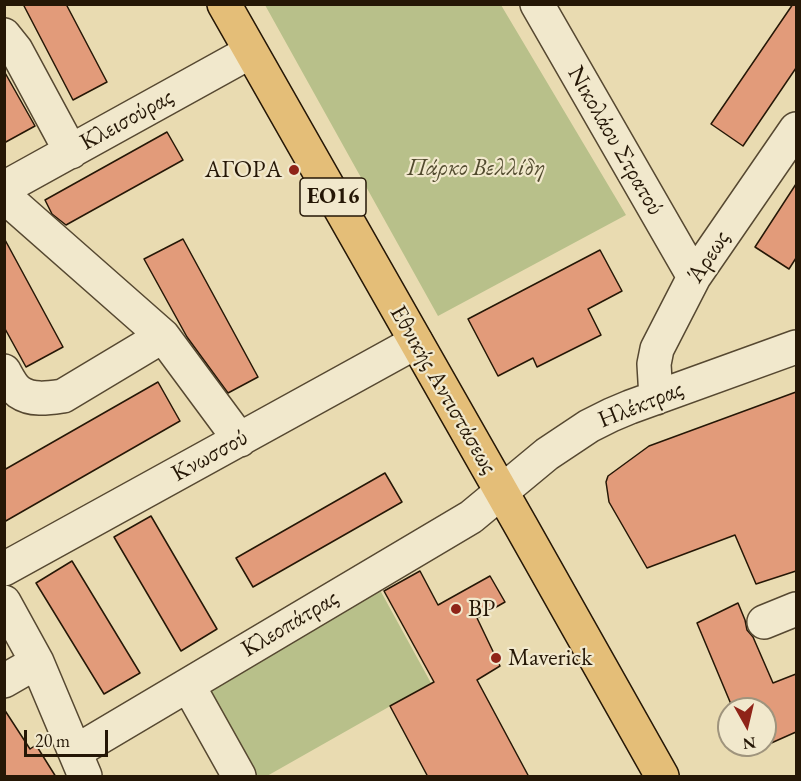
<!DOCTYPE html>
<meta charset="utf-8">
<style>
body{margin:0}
#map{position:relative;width:801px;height:781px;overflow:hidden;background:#e9dbb1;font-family:"EB Garamond",serif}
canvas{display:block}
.frame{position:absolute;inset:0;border:6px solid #251706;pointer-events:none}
.north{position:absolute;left:717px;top:697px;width:60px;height:60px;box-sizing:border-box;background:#f1e8cc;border:2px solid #9f947d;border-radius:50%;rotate:172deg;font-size:16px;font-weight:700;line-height:24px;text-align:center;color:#251706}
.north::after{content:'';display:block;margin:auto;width:21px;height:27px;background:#8f2418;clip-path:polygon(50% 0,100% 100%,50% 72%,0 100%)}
.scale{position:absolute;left:24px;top:730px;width:84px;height:27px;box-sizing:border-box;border:3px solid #251706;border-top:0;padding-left:8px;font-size:18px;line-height:21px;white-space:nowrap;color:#251706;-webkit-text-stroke:4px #f1e8cc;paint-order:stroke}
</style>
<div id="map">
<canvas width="801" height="781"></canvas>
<div class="frame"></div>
<div class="north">N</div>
<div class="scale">20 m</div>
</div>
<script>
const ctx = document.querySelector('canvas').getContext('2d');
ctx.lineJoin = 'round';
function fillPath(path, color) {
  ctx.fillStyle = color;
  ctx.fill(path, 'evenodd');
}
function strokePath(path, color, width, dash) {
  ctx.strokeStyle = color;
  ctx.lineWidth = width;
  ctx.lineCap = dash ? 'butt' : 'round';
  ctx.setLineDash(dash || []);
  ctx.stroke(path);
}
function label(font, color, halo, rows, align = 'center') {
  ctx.font = font + ' "EB Garamond",serif';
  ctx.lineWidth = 4.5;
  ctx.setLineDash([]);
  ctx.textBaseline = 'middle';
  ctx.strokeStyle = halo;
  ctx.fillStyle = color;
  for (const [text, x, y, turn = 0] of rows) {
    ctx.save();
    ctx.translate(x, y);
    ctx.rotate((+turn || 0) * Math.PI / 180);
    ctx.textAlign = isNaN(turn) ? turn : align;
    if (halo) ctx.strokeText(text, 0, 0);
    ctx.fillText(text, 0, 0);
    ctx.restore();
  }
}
const green = new Path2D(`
 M265 5H501L626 215 438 316Z
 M380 590 431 683 267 776H252L202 689Z`);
const building = new Path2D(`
 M23 4H66L107 82 73 100Z
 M793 4H796V68L743 146 711 124Z
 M4 71 35 126 4 143Z
 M167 132 183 160 66 225 52 214 45 200Z
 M796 184V258L789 269 755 247Z
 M4 238 63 347 26 367 4 327Z
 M183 239 258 377 228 393 187 337 144 259Z
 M600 250 622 291 588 309 601 335 537 367 533 358 498 376 468 319Z
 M158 382 180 421 4 522V470Z
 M796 392V571L756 584 735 535 647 568 609 502 606 482 608 476 649 446Z
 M385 473 402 502 253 587 236 558Z
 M151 516 217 629 181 651 114 537Z
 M72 561 140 673 104 694 36 583Z
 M420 571 438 605 490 576 505 602 477 618 500 666 477 680 529 777H428L390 706 434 682 384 591Z
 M738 603 745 620 747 630 753 637 773 683 796 674V732L751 752 748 745H765V709H733L697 623Z
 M4 709 30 749 36 745 56 777H4Z`);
const minor = new Path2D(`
 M537 4 694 277
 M4 35 16 50 71 152
 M4 188 250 52
 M4 196 163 336 240 440
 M4 371C8 378 12 387 19 392 32 401 49 398 63 396L163 336
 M656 398 654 364 657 349 694 277 796 129
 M4 569 416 342
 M4 602 37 662 85 776
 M764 622 796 609
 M4 681 37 662
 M188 685 239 776
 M75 752 471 517 547 454 589 426 611 415 630 407 796 347`);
const major = new Path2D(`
 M224 4 521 526 662 776`);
const markers = [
 [294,170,6,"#8f2418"],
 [456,609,6,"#8f2418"],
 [496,658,6,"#8f2418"]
];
const shields = [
 [333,197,66]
];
const shieldNames = [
 ["ΕΟ16",333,197]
];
const streetNames = [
 ["Κλεισούρας",127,120,-29],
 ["Νικολάου Στρατού",615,141,60],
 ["Άρεως",709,257,-57],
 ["Εθνικής Αντιστάσεως",443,390,60],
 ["Ηλέκτρας",641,405,-22],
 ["Κνωσσού",210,456,-29],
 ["Κλεοπάτρας",290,624,-31]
];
const parkNames = [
 ["Πάρκο Βελλίδη",476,168]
];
const poiNames = [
 ["ΑΓΟΡΑ",282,170,"right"],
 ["BP",468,609],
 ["Maverick",508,658]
];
fillPath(green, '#b8c08a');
fillPath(building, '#e29b7a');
strokePath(building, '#251706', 1.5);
strokePath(minor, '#564831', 36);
strokePath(major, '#251706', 36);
strokePath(minor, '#f1e8cc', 33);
strokePath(major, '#e4be78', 33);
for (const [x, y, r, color] of markers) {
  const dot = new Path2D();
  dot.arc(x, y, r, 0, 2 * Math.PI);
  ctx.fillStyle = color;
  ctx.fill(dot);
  strokePath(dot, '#f1e8cc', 2);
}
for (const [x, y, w] of shields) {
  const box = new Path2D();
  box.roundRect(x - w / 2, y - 19, w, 38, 4.5);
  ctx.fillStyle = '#f1e8cc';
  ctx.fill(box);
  strokePath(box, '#251706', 1.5);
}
label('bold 22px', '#251706', null, shieldNames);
label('24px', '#251706', '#f1e8cc', streetNames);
label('italic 24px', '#514a2e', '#f1e8cc', parkNames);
label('24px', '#251706', '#f1e8cc', poiNames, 'left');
</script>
